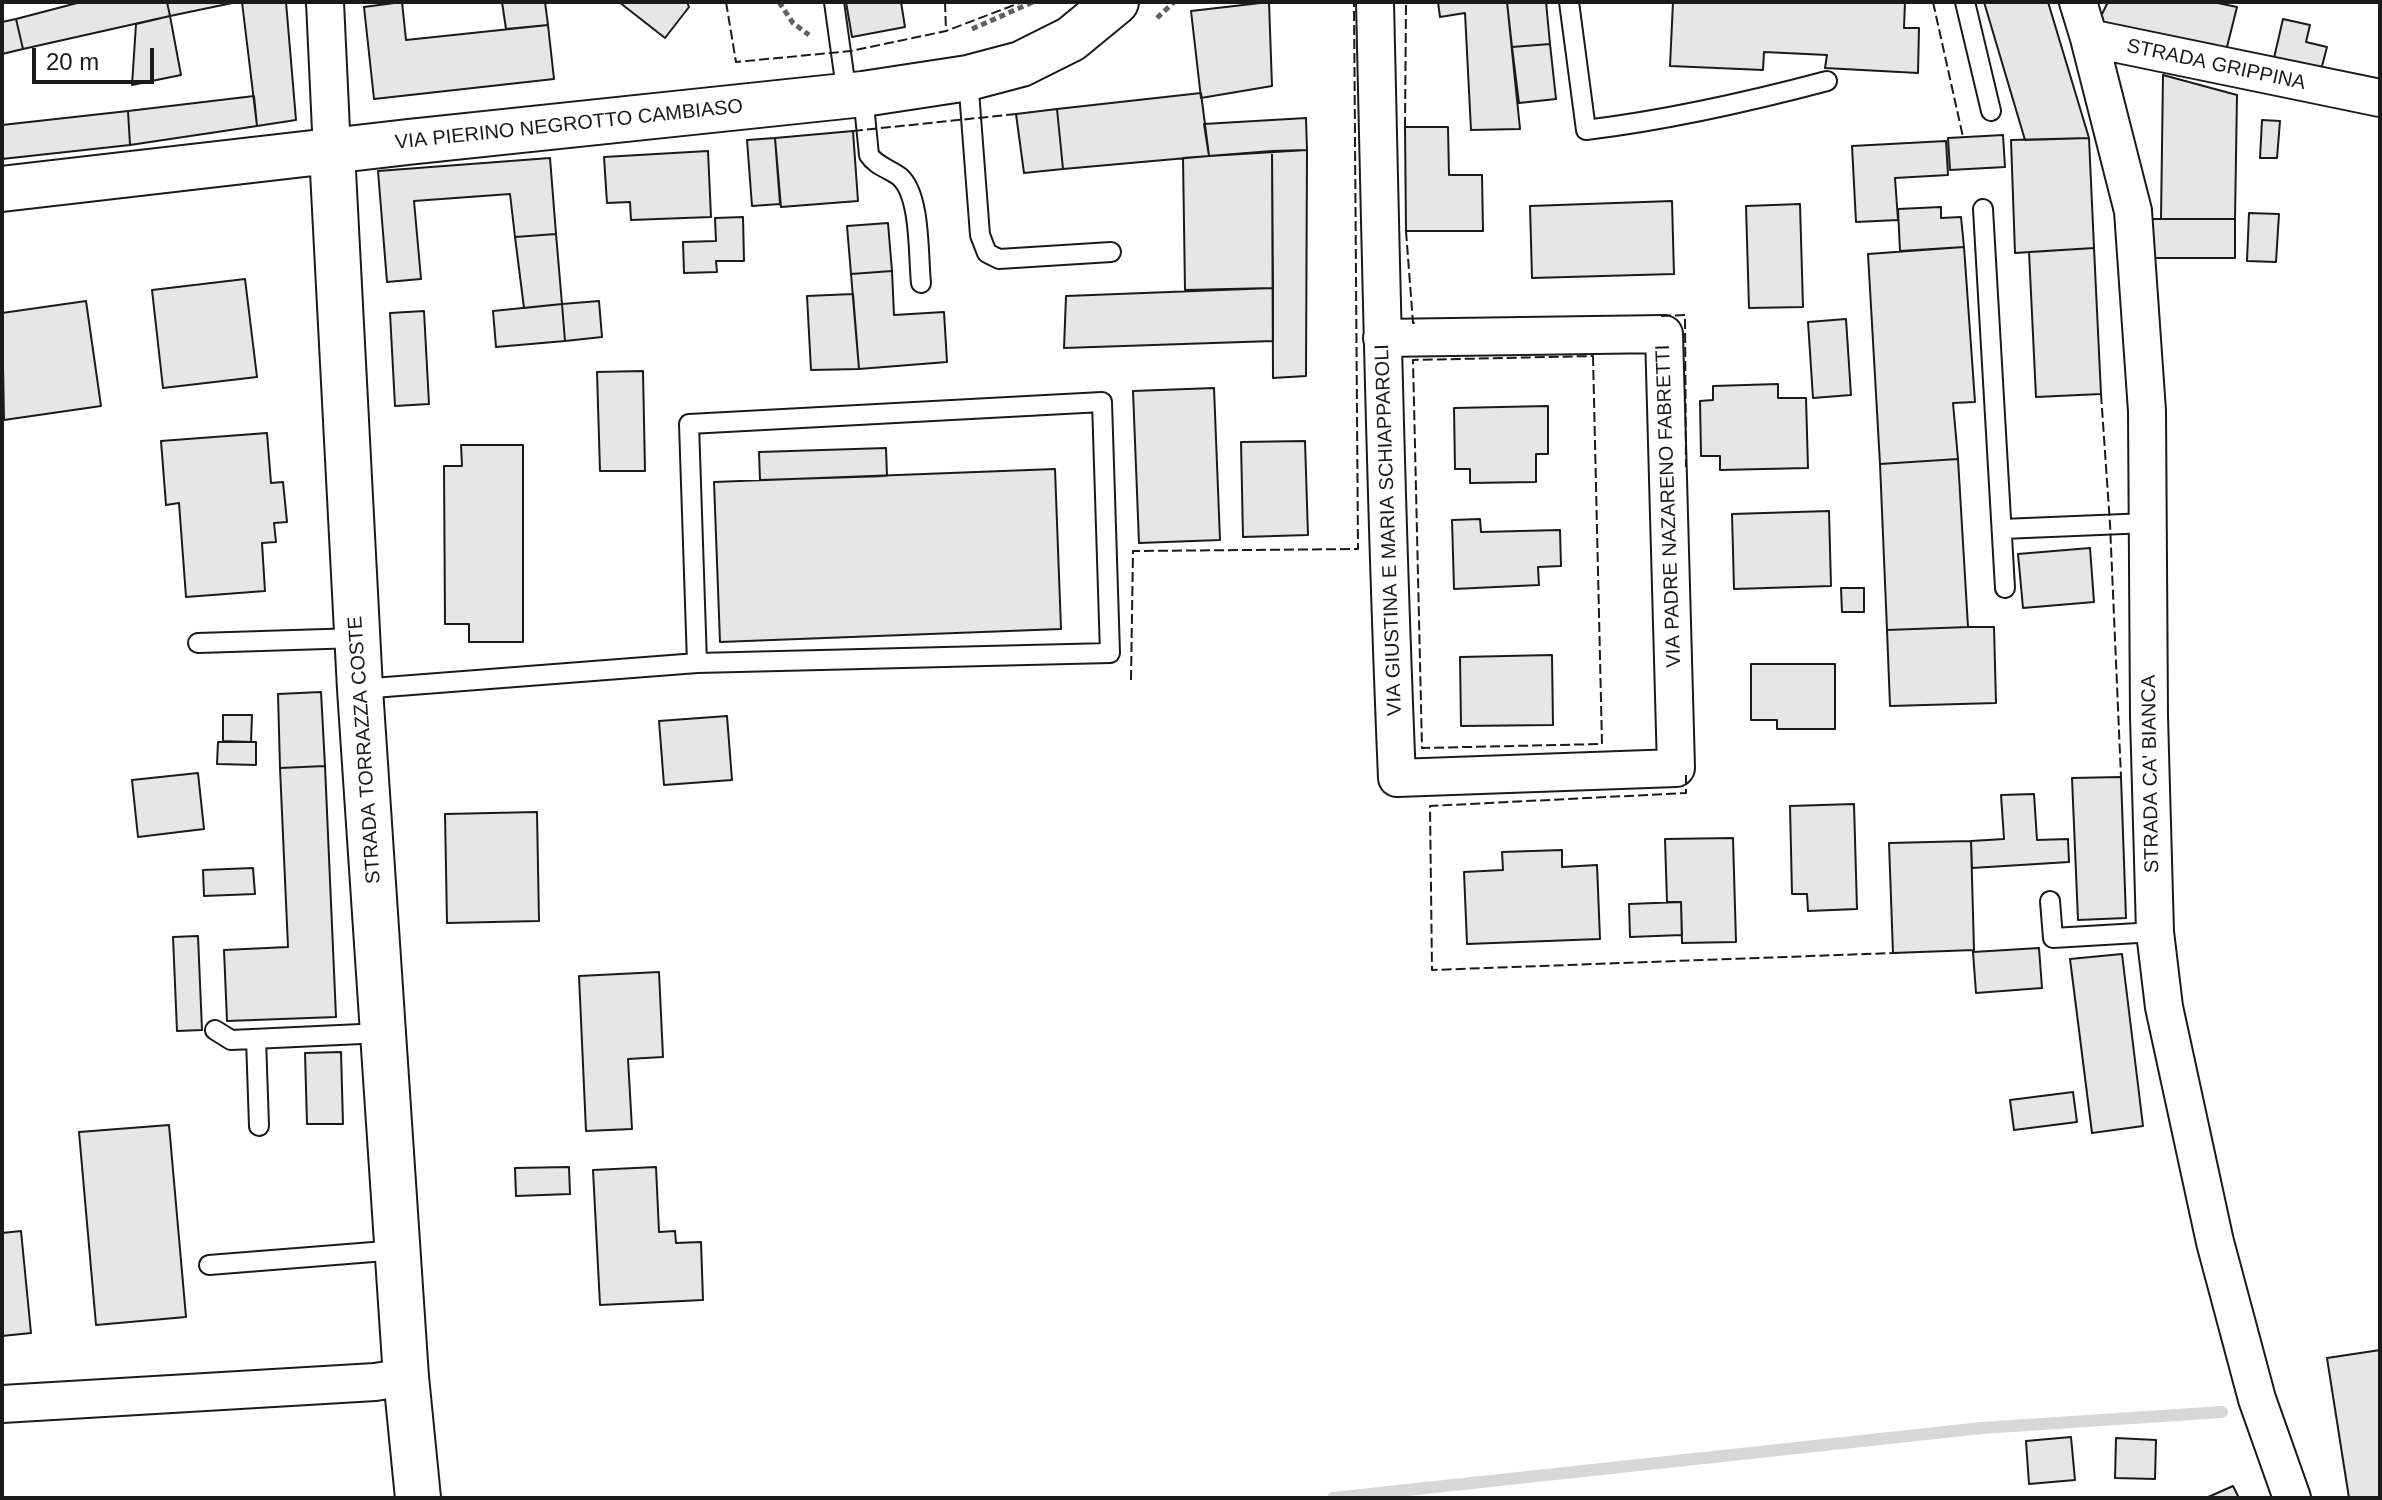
<!DOCTYPE html>
<style>
body{margin:0}
#map{position:relative;width:2382px;height:1500px;overflow:hidden;background:#fff;font-family:Arial,sans-serif}
canvas{display:block}
.frame{position:absolute;inset:0;border:4px solid #1a1a1a;pointer-events:none}
.scale{position:absolute;left:32px;top:48px;width:122px;height:36px;box-sizing:border-box;border:4px solid #1a1a1a;border-top:0;padding-left:10px;font-size:24px;line-height:28px;white-space:nowrap;color:#1a1a1a;-webkit-text-stroke:6px #fff;paint-order:stroke}
</style>
<div id="map">
<canvas width="2382" height="1500"></canvas>
<div class="frame"></div>
<div class="scale">20 m</div>
</div>
<script>
const ctx = document.querySelector('canvas').getContext('2d');
ctx.lineJoin = 'round';
function strokePath(path, color, width, dash) {
  ctx.strokeStyle = color;
  ctx.lineWidth = width;
  ctx.lineCap = dash ? 'butt' : 'round';
  ctx.setLineDash(dash || []);
  ctx.stroke(path);
}
function fillPath(path, color) {
  ctx.fillStyle = color;
  ctx.fill(path, 'evenodd');
}
function label(font, color, halo, rows, align = 'center') {
  ctx.font = font + ' Arial,sans-serif';
  ctx.lineWidth = 6;
  ctx.setLineDash([]);
  ctx.textBaseline = 'middle';
  ctx.strokeStyle = halo;
  ctx.fillStyle = color;
  for (const [text, x, y, turn = 0] of rows) {
    ctx.save();
    ctx.translate(x, y);
    ctx.rotate((+turn || 0) * Math.PI / 180);
    ctx.textAlign = isNaN(turn) ? turn : align;
    if (halo) ctx.strokeText(text, 0, 0);
    ctx.fillText(text, 0, 0);
    ctx.restore();
  }
}
const stream = new Path2D(`
 M1333 1498 1982 1428 2222 1412`);
const building = new Path2D(`
 M81 2H167L170 16 23 49 16 19Z
 M167 2H237L170 16Z
 M242 2H286L296 120 257 126Z
 M402 2 406 40 548 25 554 79 374 99 364 7Z
 M502 2H545L548 25 506 29Z
 M619 2H687L689 7 665 38Z
 M846 2H901L905 27 852 37Z
 M1269 2 1272 86 1201 98 1191 11Z
 M1438 2H1507L1520 129 1471 130 1465 13 1440 17Z
 M1507 2H1546L1550 44 1512 47Z
 M1673 2H1905L1904 28H1919L1918 73 1825 68 1827 55 1764 52 1763 70 1670 66Z
 M1984 2H2048L2089 138 2025 140Z
 M2108 2H2213L2237 7 2226 51 2096 26Z
 M170 16 181 75 132 85 136 24Z
 M16 19 23 49 2 54V22Z
 M2283 19 2310 25 2306 42 2327 47 2321 70 2274 58Z
 M1550 44 1556 99 1519 103 1512 47Z
 M2163 75 2237 95 2235 219H2161Z
 M1201 93 1209 156 1063 169 1057 109Z
 M254 96 257 126 130 145 128 111Z
 M1057 109 1063 169 1024 173 1016 114Z
 M128 111 130 145 2 159V125Z
 M1306 118 1307 150 1209 156 1204 124Z
 M2262 120 2280 121 2277 158H2260Z
 M1405 127H1448L1449 175H1482L1483 231H1406Z
 M853 131 858 201 781 207 775 138Z
 M2003 135 2005 167 1950 170 1948 138Z
 M775 138 780 204 752 206 747 140Z
 M2089 138 2094 248 2015 253 2011 140Z
 M1946 141 1948 175 1895 178 1898 220 1856 222 1852 146Z
 M1307 150 1306 376 1273 378 1272 151Z
 M708 151 711 217 631 220 630 202 607 203 604 157Z
 M1272 151 1273 288 1185 290 1183 158Z
 M550 158 556 234 515 237 510 194 414 201 421 279 387 282 378 171Z
 M1672 201 1674 274 1532 278 1530 206Z
 M1800 204 1803 307 1749 308 1746 206Z
 M1941 207V218L1961 217 1964 247 1900 251 1898 209Z
 M2249 213 2279 214 2276 262 2247 261Z
 M743 217 744 261H716L717 272 684 273 683 242 716 241 715 218Z
 M2147 219H2235V258H2147Z
 M888 223 892 271 851 274 847 226Z
 M556 234 562 304 524 308 515 237Z
 M1964 247 1975 402 1953 403 1958 459 1880 464 1868 254Z
 M2094 248 2101 394 2036 397 2029 252Z
 M892 271 894 315 944 312 947 362 859 369 851 274Z
 M245 279 257 377 163 388 152 290Z
 M1273 288V341L1064 348 1066 296Z
 M853 294 859 369 811 370 807 296Z
 M86 301 101 406 4 420 2 313Z
 M599 301 602 337 565 341 562 304Z
 M562 304 565 341 496 347 493 311Z
 M424 311 429 404 395 406 390 313Z
 M1846 319 1851 395 1813 398 1808 322Z
 M643 371 645 471H600L597 372Z
 M1778 384V398H1806L1808 468 1720 470V456H1701L1700 401 1713 400V386Z
 M1214 388 1220 540 1139 543 1133 391Z
 M1548 406V454H1536V482L1470 483V469H1455L1454 408Z
 M267 433 271 483 283 482 287 522 274 523 276 542 262 543 265 591 186 597 179 503 166 505 161 441Z
 M1305 441 1308 535 1243 537 1241 442Z
 M461 445H523V642H469V624H445L444 466H462Z
 M886 448 887 476 760 480 759 452Z
 M1958 459 1968 627 1887 630 1880 464Z
 M1055 469 1061 629 720 642 714 482Z
 M1829 511 1831 586 1734 589 1732 514Z
 M1480 519 1481 532 1560 530 1561 566 1538 567 1539 585 1454 589 1452 520Z
 M2090 548 2094 602 2023 608 2018 554Z
 M1841 588H1864V612H1842Z
 M1968 627H1994L1996 703 1890 706 1887 630Z
 M1552 655 1553 725 1461 726 1460 657Z
 M1751 664H1835V729H1777V720H1751Z
 M321 692 325 766 280 768 278 694Z
 M223 715H252L251 742 223 741Z
 M727 716 732 780 664 785 659 721Z
 M218 742H256V765L217 764Z
 M325 766 336 1017 227 1021 224 950 288 947 280 768Z
 M198 773 204 829 138 837 132 780Z
 M2121 777 2126 918 2078 920 2072 778Z
 M2034 794 2037 840 2068 839 2069 862 1972 868 1971 841 2004 839 2001 795Z
 M1854 804 1857 909 1808 911 1807 894H1792L1790 806Z
 M537 812 539 921 447 923 445 814Z
 M1733 838 1736 942 1682 943 1681 902H1667L1665 839Z
 M1971 841 1974 950 1893 953 1889 843Z
 M1562 850V867L1597 865 1600 939 1467 944 1464 872 1503 870 1502 852Z
 M253 868 255 894 204 896 203 870Z
 M1681 902 1682 935 1630 937 1629 904Z
 M198 936 202 1030 177 1031 173 937Z
 M2039 948 2042 988 1976 993 1973 952Z
 M2122 954 2143 1126 2092 1133 2070 959Z
 M659 972 663 1057 628 1059 632 1129 586 1131 579 976Z
 M341 1052 343 1124H307L305 1053Z
 M2073 1092 2077 1122 2014 1130 2010 1100Z
 M169 1125 186 1317 96 1325 79 1132Z
 M569 1167 570 1194 516 1196 515 1168Z
 M656 1167 659 1232 675 1231 676 1243 701 1242 703 1300 600 1305 593 1170Z
 M21 1231 31 1333 2 1336V1233Z
 M2380 1350V1498H2349L2327 1358Z
 M2071 1437 2075 1480 2029 1484 2026 1441Z
 M2116 1438 2156 1440 2155 1479 2115 1478Z
 M2233 1486 2239 1498H2206Z`);
const path = new Path2D(`
 M779 2 793 23 809 35
 M1157 18 1174 2
 M972 29 1033 2`);
const service = new Path2D(`
 M834 2 847 96
 M1569 2 1586 130C1668 120 1748 102 1827 81
 M1965 2 1991 111
 M968 78 980 235 987 253 999 259 1111 252
 M863 95 869 155C876 166 890 169 900 177 921 196 918 255 921 283
 M1983 209 2005 588
 M2002 529 2148 523
 M198 643 357 638
 M360 689 697 663 689 424 1102 402 1110 653 697 663
 M2050 901 2053 938 2155 932
 M215 1030 231 1040 383 1033
 M256 1039 259 1126
 M209 1265 398 1250`);
const minor = new Path2D(`
 M325 2 332 152
 M1375 2C1381 261 1386 519 1397 778L1676 768 1664 334 1382 338
 M2078 2 2089 38 2380 98
 M2089 38 2133 211 2147 411 2149 716 2155 932 2164 1007 2215 1242 2257 1399 2292 1498
 M2 1404 375 1382 406 1377`);
const tertiary = new Path2D(`
 M332 152 360 689 406 1377 418 1498
 M2 189 408 142 863 94 968 78 1021 64 1071 39 1116 2`);
const fence = new Path2D(`
 M726 2 736 62 851 51 946 31 1022 2
 M945 2 946 31
 M1933 2 1963 137
 M1405 127 1406 2
 M853 131 1016 114
 M1406 231 1413 323H1417
 M1661 316 1685 315 1686 467
 M1593 356 1602 744 1422 748 1413 360Z
 M2101 394 2110 524 2121 777
 M1131 680 1133 551 1358 549 1354 2
 M1686 775V793L1430 806 1432 970 1893 953`);
const streetNames = [
 ["STRADA GRIPPINA",2216,65,12],
 ["VIA PIERINO NEGROTTO CAMBIASO",569,125,-6],
 ["VIA PADRE NAZARENO FABRETTI",1669,506,-92],
 ["VIA GIUSTINA E MARIA SCHIAPPAROLI",1389,530,-92],
 ["STRADA TORRAZZA COSTE",365,750,-94],
 ["STRADA CA' BIANCA",2151,774,-91]
];
strokePath(stream, '#d7d7d7', 12);
fillPath(building, '#e6e6e6');
strokePath(building, '#1a1a1a', 2);
strokePath(service, '#1a1a1a', 22);
strokePath(minor, '#1a1a1a', 40);
strokePath(tertiary, '#1a1a1a', 48);
strokePath(path, '#5f5f5f', 5, [6, 4]);
strokePath(service, '#fff', 18);
strokePath(minor, '#fff', 36);
strokePath(tertiary, '#fff', 44);
strokePath(fence, '#1a1a1a', 2, [10, 4]);
label('20px', '#1a1a1a', '#fff', streetNames);
</script>
